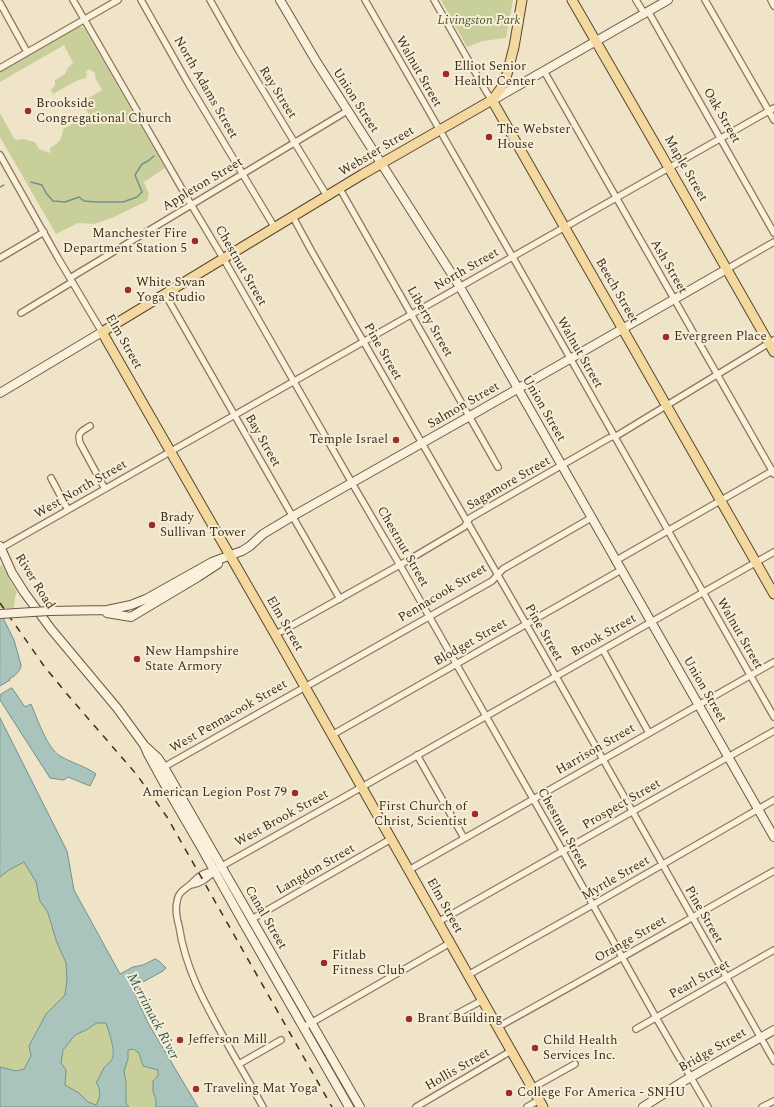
<!DOCTYPE html>
<style>
body{margin:0}
canvas{display:block;background:#f0e4c8}
</style>
<canvas width="774" height="1107"></canvas>
<script>
const ctx = document.querySelector('canvas').getContext('2d');
ctx.lineJoin = 'round';
function fillPath(path, color) {
  ctx.fillStyle = color;
  ctx.fill(path, 'evenodd');
}
function strokePath(path, color, width, dash) {
  ctx.strokeStyle = color;
  ctx.lineWidth = width;
  ctx.lineCap = dash ? 'butt' : 'round';
  ctx.setLineDash(dash || []);
  ctx.stroke(path);
}
function label(font, color, halo, rows, align = 'center') {
  ctx.font = font + ' Spectral,serif';
  ctx.lineWidth = 4;
  ctx.setLineDash([]);
  ctx.textBaseline = 'middle';
  ctx.strokeStyle = halo;
  ctx.fillStyle = color;
  for (const [text, x, y, turn = 0] of rows) {
    ctx.save();
    ctx.translate(x, y);
    ctx.rotate((+turn || 0) * Math.PI / 180);
    ctx.textAlign = isNaN(turn) ? turn : align;
    if (halo) ctx.strokeText(text, 0, 0);
    ctx.fillText(text, 0, 0);
    ctx.restore();
  }
}
const green = new Path2D(`
 M441 0H513L506 38 483 41 467 47Z
 M80 26 84 28 165 168 144 182 149 194 147 201 114 217 94 224 78 223 56 234 0 137V113L15 140 23 139 35 142 39 149 50 153V148C59 143 62 139 63 129L89 115 82 102 102 90 95 77V73L89 69 86 72 87 75 86 78 78 80 53 94 51 90 55 85V80L65 74 68 68 73 63 64 45 0 82V72Z
 M2 565 12 584 17 592 15 597 14 608H0V566Z
 M24 862 36 882 40 901 48 913 56 940 66 963 67 979 65 995 46 1014 29 1046 31 1056 24 1069 16 1071 0 1067V877L9 870Z
 M97 1023H106L111 1037 113 1056 111 1061 105 1065 101 1073 98 1080 100 1090 99 1099 96 1105 88 1102 79 1093 65 1085 66 1070 61 1063 63 1050 75 1035 86 1030Z
 M133 1049 139 1053 143 1066 158 1070V1076L153 1091 156 1100V1107H129L126 1103V1082L124 1071 128 1059V1050Z`);
const water = new Path2D(`
 M0 612 14 640 21 665C21 671 14 677 9 679L10 680 0 686Z
 M12 688 25 707 31 704C37 718 47 748 60 756 72 763 85 766 96 774L90 786 68 777 64 780 50 778 0 700V695Z
 M0 718 67 851 74 890 120 974 133 967 143 965 155 959 159 961 166 968 163 971 132 988 148 1023 198 1107H156V1100L153 1091V1081L158 1076V1070L143 1066 139 1053 133 1049 128 1050V1059L124 1071 126 1082V1103L129 1107H0V1067L16 1071 24 1069 31 1056 29 1046 46 1014 65 995 67 979 66 963 56 940 48 913 40 901 36 882 24 862 9 870 0 877ZM97 1023H106C109 1032 117 1054 111 1061 108 1064 106 1064 104 1068 101 1072 100 1078 96 1082 101 1090 101 1096 96 1105L88 1102 79 1093 65 1085 66 1070 61 1063 63 1050 75 1035 86 1030Z`);
const stream = new Path2D(`
 M31 182 42 185 46 193 53 201 65 202 79 197 84 201 97 202H123L137 197 142 192 135 175 142 164 148 161 154 156
 M0 187 4 185`);
const street = new Path2D(`
 M73 0 189 201 226 263 352 483 401 567 548 825 658 1021 708 1107
 M141 0 188 83 275 228
 M210 0 239 51 327 196
 M365 0 515 261 774 717
 M434 0 487 93 492 100
 M636 0 644 13
 M705 0 774 120
 M771 0 774 6
 M0 3 27 52
 M648 11 774 233
 M0 68 118 0
 M544 71 774 474
 M0 155 58 258 102 332
 M340 189 498 467
 M293 217 312 252 541 650 774 1061
 M0 258 44 232
 M727 269 774 242
 M70 278 347 111
 M165 294 340 599
 M21 313 72 282
 M90 426C81 432 77 432 80 443L105 489
 M51 478 68 510
 M1 548 774 108
 M615 561 774 470
 M275 634 282 631 405 562 464 527 470 518 609 438 618 435 774 340
 M603 650 649 733
 M332 735 621 570
 M417 755 464 838
 M164 767 492 581 503 569 591 518
 M409 870 774 662
 M214 871C203 872 199 876 191 884 185 890 178 891 177 902 175 910 177 919 179 926 185 967 203 1000 223 1036 236 1060 250 1083 263 1107
 M191 885C205 883 210 874 222 866L362 787 774 552
 M252 919 391 839
 M438 922 774 731
 M468 975 596 903 774 800
 M451 1017 483 1000
 M304 1027 450 943
 M498 1027C591 976 682 923 774 871
 M636 1029 774 950
 M239 1064 281 1040
 M532 1088 575 1064
 M416 1107 511 1051
 M527 1107 539 1100
 M762 1107 774 1101`);
const secondary = new Path2D(`
 M280 0 316 61 460 287 774 837
 M493 100 668 0
 M0 393 102 332
 M0 546 12 573 24 592 51 629 117 708 144 745 148 754 165 785 201 847 243 922 349 1107
 M49 611 107 610 131 605 146 599 212 562 242 551 250 546 263 534 293 516 470 416 727 269
 M107 613 131 617 198 577 218 564
 M146 747 158 758 164 767 360 1107
 M643 1107 684 1081 774 1030`);
const primary = new Path2D(`
 M522 0 514 47 507 74 502 87 492 100 363 174 102 332 275 634 543 1107
 M572 0 669 168 774 352
 M492 100 774 594`);
const rail = new Path2D(`
 M0 603 44 666 67 694 137 775 167 817 332 1107`);
const secondaryBridge = new Path2D(`
 M0 614 49 611`);
const markers = [
 [446,74,4,"#9e2a2b"],
 [28,111,4,"#9e2a2b"],
 [489,137,4,"#9e2a2b"],
 [195,241,4,"#9e2a2b"],
 [128,290,4,"#9e2a2b"],
 [666,337,4,"#9e2a2b"],
 [396,440,4,"#9e2a2b"],
 [152,525,4,"#9e2a2b"],
 [137,659,4,"#9e2a2b"],
 [295,793,4,"#9e2a2b"],
 [475,814,4,"#9e2a2b"],
 [324,963,4,"#9e2a2b"],
 [409,1019,4,"#9e2a2b"],
 [180,1040,4,"#9e2a2b"],
 [535,1048,4,"#9e2a2b"],
 [196,1089,4,"#9e2a2b"],
 [509,1093,4,"#9e2a2b"]
];
const parkNames = [
 ["Livingston Park",479,21]
];
const poiNames = [
 ["Elliot Senior",454,67],
 ["Health Center",454,82],
 ["Brookside",36,104],
 ["Congregational Church",36,119],
 ["The Webster",497,130],
 ["House",497,145],
 ["Manchester Fire",187,234,"right"],
 ["Department Station 5",187,249,"right"],
 ["White Swan",136,283],
 ["Yoga Studio",136,298],
 ["Evergreen Place",674,337],
 ["Temple Israel",388,440,"right"],
 ["Brady",160,518],
 ["Sullivan Tower",160,533],
 ["New Hampshire",145,652],
 ["State Armory",145,667],
 ["American Legion Post 79",287,793,"right"],
 ["First Church of",467,807,"right"],
 ["Christ, Scientist",467,822,"right"],
 ["Fitlab",332,956],
 ["Fitness Club",332,971],
 ["Brant Building",417,1019],
 ["Jefferson Mill",188,1040],
 ["Child Health",543,1041],
 ["Services Inc.",543,1056],
 ["Traveling Mat Yoga",204,1089],
 ["College For America - SNHU",517,1093]
];
const streetNames = [
 ["Walnut Street",418,72,60],
 ["North Adams Street",205,88,60],
 ["Ray Street",277,93,58],
 ["Union Street",355,101,57],
 ["Oak Street",721,116,60],
 ["Webster Street",377,152,-31],
 ["Maple Street",685,169,60],
 ["Appleton Street",203,185,-31],
 ["Chestnut Street",240,266,60],
 ["Ash Street",668,267,60],
 ["North Street",467,270,-30],
 ["Beech Street",616,291,60],
 ["Liberty Street",429,322,60],
 ["Elm Street",123,342,60],
 ["Pine Street",382,352,60],
 ["Walnut Street",579,353,60],
 ["Salmon Street",464,406,-30],
 ["Union Street",543,409,60],
 ["Bay Street",262,441,60],
 ["Sagamore Street",509,484,-30],
 ["West North Street",81,490,-30],
 ["Chestnut Street",402,547,60],
 ["River Road",34,582,58],
 ["Pennacook Street",443,594,-31],
 ["Elm Street",284,624,60],
 ["Pine Street",543,633,60],
 ["Walnut Street",739,634,60],
 ["Brook Street",604,636,-30],
 ["Blodget Street",471,643,-30],
 ["Union Street",704,690,60],
 ["West Pennacook Street",229,717,-30],
 ["Harrison Street",596,750,-30],
 ["Prospect Street",622,805,-30],
 ["West Brook Street",282,819,-29],
 ["Chestnut Street",562,829,61],
 ["Langdon Street",316,870,-30],
 ["Myrtle Street",616,879,-30],
 ["Elm Street",444,906,61],
 ["Pine Street",703,915,60],
 ["Canal Street",265,918,60],
 ["Orange Street",631,940,-30],
 ["Pearl Street",700,980,-29],
 ["Bridge Street",713,1051,-30],
 ["Hollis Street",458,1070,-30]
];
const waterNames = [
 ["Merrimack River",152,1017,62]
];
fillPath(green, '#c9cf9b');
fillPath(water, '#a9c4bc');
strokePath(water, '#6f938a', 1);
strokePath(stream, '#6f938a', 1.5);
strokePath(street, '#8d765c', 8);
strokePath(secondary, '#6f573f', 10);
strokePath(primary, '#5b4430', 11);
strokePath(street, '#faf1dc', 5.5);
strokePath(secondary, '#faf1dc', 8);
strokePath(primary, '#f3d9a0', 9);
strokePath(rail, '#3d2e20', 1.5, [7, 7]);
strokePath(secondaryBridge, '#6f573f', 10, []);
strokePath(secondaryBridge, '#faf1dc', 8);
for (const [x, y, r, color] of markers) {
  const dot = new Path2D();
  dot.arc(x, y, r, 0, 2 * Math.PI);
  ctx.fillStyle = color;
  ctx.fill(dot);
  strokePath(dot, '#f7eed8', 1.5);
}
label('italic 13px', '#4d5a26', '#f7eed8', parkNames);
label('13px', '#3d2e20', '#f7eed8', poiNames, 'left');
label('13px', '#3d2e20', '#f7eed8', streetNames);
label('italic 14px', '#2f5d5a', '#f7eed8', waterNames);
</script>
